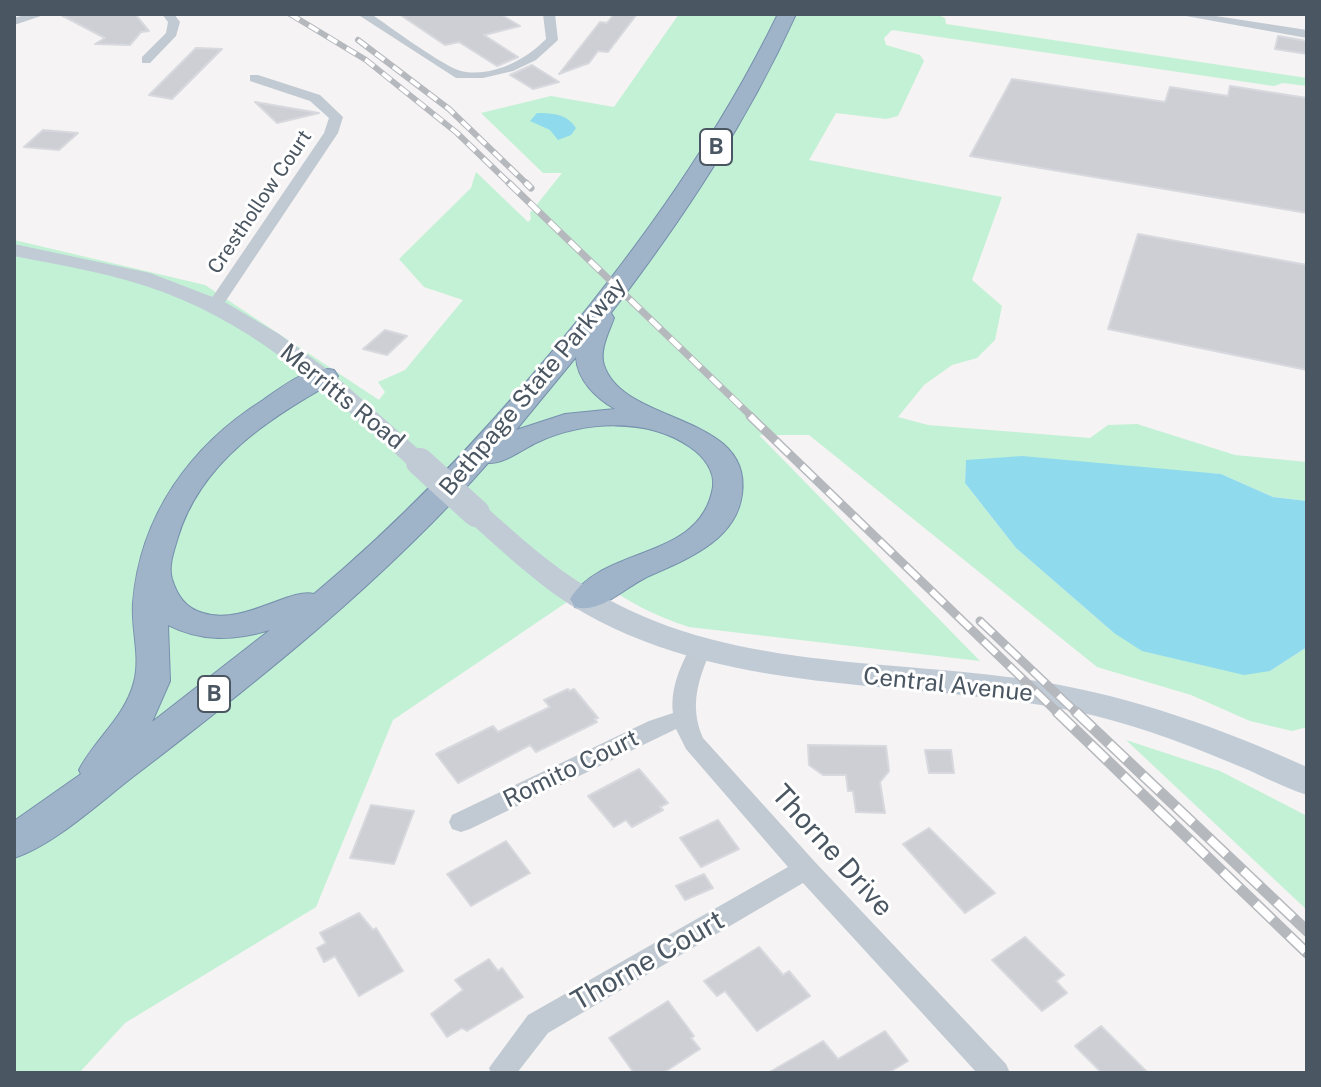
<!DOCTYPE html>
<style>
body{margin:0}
#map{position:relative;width:1321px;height:1087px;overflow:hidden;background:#f5f3f3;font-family:"Public Sans",sans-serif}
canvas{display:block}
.frame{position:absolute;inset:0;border:16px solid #4a5661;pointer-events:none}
</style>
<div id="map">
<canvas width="1321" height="1087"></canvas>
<div class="frame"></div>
</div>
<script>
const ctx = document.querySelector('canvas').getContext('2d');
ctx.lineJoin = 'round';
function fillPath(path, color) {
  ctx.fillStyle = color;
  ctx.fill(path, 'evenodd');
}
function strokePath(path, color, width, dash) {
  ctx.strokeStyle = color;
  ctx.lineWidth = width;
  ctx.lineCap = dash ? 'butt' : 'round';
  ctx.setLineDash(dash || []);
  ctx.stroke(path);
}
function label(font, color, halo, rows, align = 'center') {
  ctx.font = font + ' "Public Sans",sans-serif';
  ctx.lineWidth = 6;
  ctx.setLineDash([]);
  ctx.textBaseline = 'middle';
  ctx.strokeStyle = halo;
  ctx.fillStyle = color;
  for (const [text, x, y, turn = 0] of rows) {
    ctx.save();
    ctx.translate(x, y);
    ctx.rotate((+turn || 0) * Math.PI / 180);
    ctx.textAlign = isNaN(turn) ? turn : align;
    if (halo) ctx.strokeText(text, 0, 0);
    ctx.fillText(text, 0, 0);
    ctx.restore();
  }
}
const green = new Path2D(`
 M679 14H936L945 18 946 24 1307 78V86L1283 83 1274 86 892 30 884 38 886 45 920 55 924 61 898 116 886 119 836 113 809 160 1002 197 972 280 1002 306 995 340 977 358 952 365 924 385 898 417 928 425 1090 438 1108 425 1137 424 1235 455 1307 462V501L1273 497 1221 474 966 460 965 483 1016 548 1114 633 1270 671 1307 647V727L1292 731 1250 721 1191 695 1097 667 809 435H759L980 661 689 627C655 616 627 601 598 581L393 720 316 907 125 1023 79 1073H14V240L205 285 379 400 385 392 378 382 405 370 463 300 424 287 399 259 471 188 476 172 528 222 531 219 530 213 562 173H543L481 113 551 96 614 107Z
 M1126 740 1220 771 1307 816V910Z`);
const water = new Path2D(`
 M537 113C553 113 567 114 576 128L571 135 558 140 550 130 530 121Z
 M1022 456 1221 474 1273 497 1307 501V647L1270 671 1244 675 1142 651 1114 633 1016 548 965 483 966 460Z`);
const building = new Path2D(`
 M59 14H135L149 31 141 32 130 45 95 44 105 38Z
 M399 14H500L520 26 484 35 518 57 497 66 459 42 445 45Z
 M614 14H637L608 52 598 51 589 63 559 74 600 22 607 23Z
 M1278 36 1307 41V54L1275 49Z
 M196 48 222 49 172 99 149 95Z
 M532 65 559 82 533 89 510 75Z
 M1012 79 1165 102 1170 87 1228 96 1230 86 1307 98V213L970 156Z
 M255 102 319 113 277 123Z
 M43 130 78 133 59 150 24 147Z
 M1138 234 1307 265V370L1108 329Z
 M385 330 407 336 387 355 363 349Z
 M568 689 569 691 574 689 598 718 594 719 597 722 536 752 530 745 458 783 436 754 493 726 498 732 550 707 544 700Z
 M808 745 886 746 889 771 880 782 885 813 856 812 853 791H848L846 775H823L809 765Z
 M925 750H951L954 773H929Z
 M639 769 668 803 660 807 663 810 632 827 626 820 614 827 588 796Z
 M371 805 414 811 394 864 350 858Z
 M718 820 739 849 701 867 680 838Z
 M929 828 995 893 965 913 903 844Z
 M506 841 530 873 471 906 447 874Z
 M704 874 713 888 685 900 676 886Z
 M359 913 373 930 376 928 403 971 359 996 335 956 324 962 317 948 326 943 320 933Z
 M1025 937 1064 975 1056 981 1067 993 1042 1011 992 960Z
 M759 947 783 975 789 971 810 996 757 1031 725 991 717 996 704 981Z
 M489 959 498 971 502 968 523 997 467 1031 462 1028 447 1037 431 1014 463 990 455 980Z
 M668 1001 694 1036 691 1038 700 1049 663 1073H634L609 1038Z
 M1101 1026 1148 1073H1102L1075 1046Z
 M885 1031 908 1061 888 1073H768L823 1041 838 1059Z`);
const minor = new Path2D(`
 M29 14H47L14 25V18Z
 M162 14H174L180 22 176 36 150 63H142V57L166 33 168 22Z
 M357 14H371C389 26 444 67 461 71 491 78 526 60 546 39L543 14H555L558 40 536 60 513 71 483 78H456Z
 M1175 14H1203L1307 30V38Z
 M250 75H258L320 95 343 117 338 133 221 308 215 310 207 305 324 133 329 118 310 101 250 81Z
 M701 640 709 643 712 648C698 679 689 706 703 738L815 862 1006 1064 1010 1073H977L803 883 548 1033 517 1073H491L489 1068 528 1015 788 867 686 749 676 729 470 829 461 832 452 829 449 822 452 815 649 721 673 713C670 688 681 664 693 643Z`);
const secondary = new Path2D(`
 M14 244 150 273 223 301 279 334 331 372 433 462 429 468H411C336 399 260 328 163 292 115 274 64 266 14 256Z
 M476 504 486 507C519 536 551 566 590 589 727 673 890 657 1043 682 1134 697 1223 729 1307 767V795C1280 786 1255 772 1229 762 1179 741 1127 722 1074 711 906 677 721 699 569 604 531 579 500 549 466 519L462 513 466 507Z`);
const trunk = new Path2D(`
 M778 14H796C747 122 683 219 611 313L614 318C609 332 599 350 604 365 623 425 753 413 742 494 736 542 684 560 645 578 623 589 600 614 575 607L570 599C603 545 701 561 713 487 715 470 703 456 690 447 647 417 584 421 538 442 522 449 505 464 488 463 384 581 258 681 134 776 99 803 54 845 14 858V821L81 774 79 770C95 739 125 717 134 682 141 656 131 630 133 603 140 516 190 446 263 400 282 387 310 364 334 370L338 376 334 382C269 418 201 462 178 537 174 551 168 565 172 579 177 595 185 608 203 613 243 626 290 587 314 594 404 519 482 436 556 347 642 243 719 135 778 14ZM576 357C577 380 596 398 615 409L565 414 516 430ZM168 625C202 642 233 641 270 630L152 722 170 681Z`);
const railFar3 = new Path2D(`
 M290 14 366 60 457 133 511 185
 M358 40 449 109 528 185`);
const railFar2 = new Path2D(`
 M509 183 753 418
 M526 183 531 188`);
const railFar1 = new Path2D(`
 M750 416 1059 714
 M980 621 1078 714`);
const rail = new Path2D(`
 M1057 712 1307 953
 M1076 712 1307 931`);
const secondaryBridge = new Path2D(`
 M420 462 476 513`);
const farStreetnames = [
 ["Cresthollow Court",260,202,-56]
];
const shields = [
 [716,147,32],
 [214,694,32]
];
const shieldNames = [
 ["B",716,147],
 ["B",214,694]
];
const streetNames = [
 ["Bethpage State Parkway",533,387,-50],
 ["Merritts Road",342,397,39],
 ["Central Avenue",948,685,6],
 ["Romito Court",571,769,-26]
];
const nearStreetnames = [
 ["Thorne Drive",832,851,48],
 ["Thorne Court",648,961,-30]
];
fillPath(green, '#c3f1d5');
fillPath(water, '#90daee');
fillPath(building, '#cdcfd5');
strokePath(building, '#d7d9de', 2);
strokePath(trunk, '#7690ad', 2);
fillPath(minor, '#c1cad2');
fillPath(secondary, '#c1cbd6');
fillPath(trunk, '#9fb4c9');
strokePath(railFar3, '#b5b8bd', 6);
strokePath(railFar2, '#b5b8bd', 7);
strokePath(railFar1, '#b5b8bd', 9);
strokePath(rail, '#b5b8bd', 11);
strokePath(railFar3, '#fff', 4, [11]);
strokePath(railFar2, '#fff', 5, [14]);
strokePath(railFar1, '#fff', 6, [18]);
strokePath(rail, '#fff', 8, [23]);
strokePath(secondaryBridge, '#c1cbd6', 28);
label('20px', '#4a5661', '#fff', farStreetnames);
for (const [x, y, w] of shields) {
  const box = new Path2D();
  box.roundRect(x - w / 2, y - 18, w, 36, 6);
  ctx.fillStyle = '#fff';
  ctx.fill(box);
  strokePath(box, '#4a5661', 2);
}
label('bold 22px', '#4a5661', null, shieldNames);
label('24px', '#4a5661', '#fff', streetNames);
label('28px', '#4a5661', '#fff', nearStreetnames);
</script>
